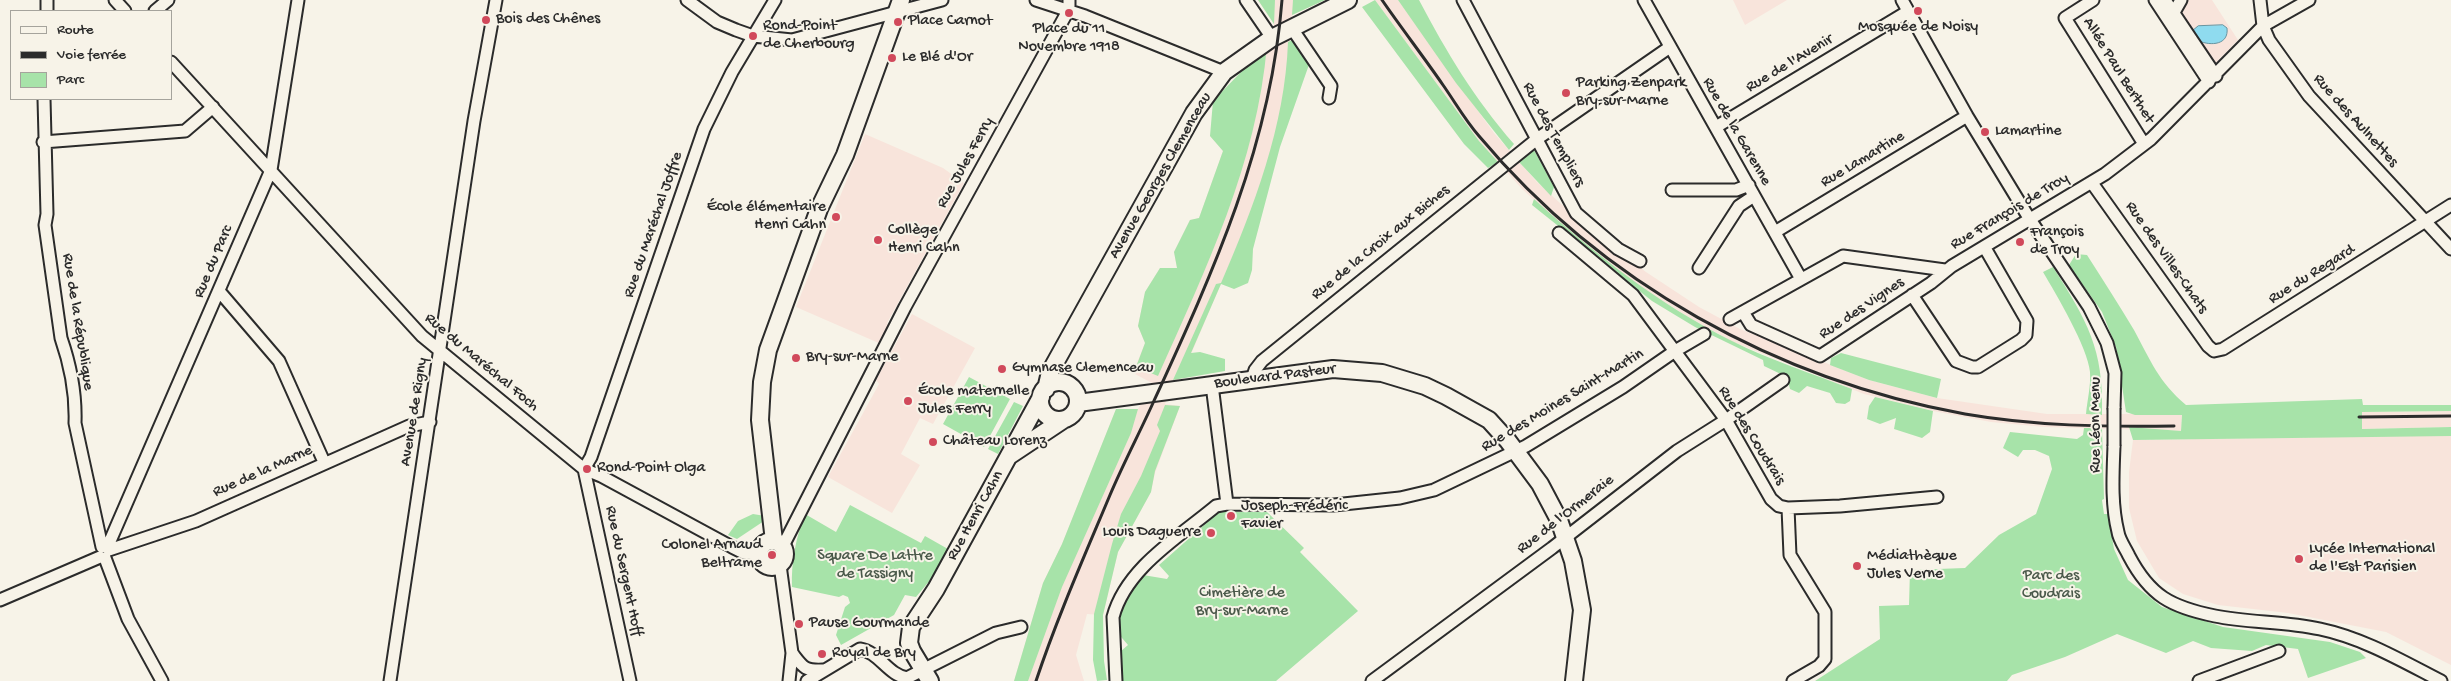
<!DOCTYPE html>
<meta charset="utf-8">
<style>
body{margin:0}
#map{position:relative;width:2451px;height:681px;overflow:hidden;background:#f7f3e8;font-family:"Gochi Hand",sans-serif}
canvas{display:block}
.legend{position:absolute;left:10px;top:10px;width:162px;height:90px;box-sizing:border-box;background:#f7f3e8;border:1px solid #a5a39c;margin:0;padding:6px 9px;list-style:none;font-size:15px;color:#2b2b2b}
.legend li{display:flex;align-items:center;gap:10px;height:25px}
.legend b{width:25px;border:1px solid #a5a39c}
</style>
<div id="map">
<canvas width="2451" height="681"></canvas>
<ul class="legend">
<li><b style="height:6px;background:#f7f3e8"></b>Route</li>
<li><b style="height:6px;background:#2b2b2b"></b>Voie ferrée</li>
<li><b style="height:14px;background:#a7e3a9"></b>Parc</li>
</ul>
</div>
<script>
const ctx = document.querySelector('canvas').getContext('2d');
ctx.lineJoin = 'round';
function fillPath(path, color) {
  ctx.fillStyle = color;
  ctx.fill(path, 'evenodd');
}
function strokePath(path, color, width, dash) {
  ctx.strokeStyle = color;
  ctx.lineWidth = width;
  ctx.lineCap = dash ? 'butt' : 'round';
  ctx.setLineDash(dash || []);
  ctx.stroke(path);
}
function label(font, color, halo, rows, align = 'center') {
  ctx.font = font + ' "Gochi Hand",sans-serif';
  ctx.lineWidth = 4;
  ctx.setLineDash([]);
  ctx.textBaseline = 'middle';
  ctx.strokeStyle = halo;
  ctx.fillStyle = color;
  for (const [text, x, y, turn = 0] of rows) {
    ctx.save();
    ctx.translate(x, y);
    ctx.rotate((+turn || 0) * Math.PI / 180);
    ctx.textAlign = isNaN(turn) ? turn : align;
    if (halo) ctx.strokeText(text, 0, 0);
    ctx.fillText(text, 0, 0);
    ctx.restore();
  }
}
const built = new Path2D(`
 M1258 0H1325L1292 15 1289 42 1298 37 1311 59 1252 211 1189 359 1191 376 1173 381 1165 404 1180 406 1155 473 1151 492 1118 552 1103 615 1087 614 1076 655 1084 681H1014L1043 583 1062 544 1116 409H1138L1152 383 1133 373 1145 343 1138 326 1145 292 1160 268H1177L1174 252 1190 220 1199 218 1223 151 1210 136 1273 38 1274 24Z
 M1375 0H1398L1494 133 1537 182 1582 223 1646 272 1699 307 1740 329 1869 380 1937 398 2047 414H2182L2181 431 2045 427 1991 422 1933 411 1864 394 1733 342 1690 318 1637 285 1572 234 1522 189 1479 141Z
 M1733 0H1787L1745 25Z
 M2159 0H2212L2238 40 2206 73Z
 M865 134 943 168 964 183 887 323 890 326 881 344 796 307Z
 M912 314 975 348 933 424 920 418 901 454 920 465 892 513 828 477 879 384 876 380Z
 M2451 411V427L2362 429V412Z
 M2451 435V665L2386 632 2288 613 2218 605 2183 594 2159 578 2137 541 2129 508V472L2133 440Z`);
const green = new Path2D(`
 M1258 0H1275L1274 24Z
 M1293 0H1325L1292 15Z
 M1375 0 1479 141 1498 162 1488 168 1464 144 1362 7Z
 M1398 0H1419C1447 53 1474 98 1514 144L1509 150 1456 83Z
 M1298 37 1311 59 1280 147 1253 249 1252 270 1248 283 1234 289 1221 284 1191 353 1200 352 1225 359V371L1173 380 1216 284 1221 283C1254 207 1285 126 1288 42Z
 M1267 45C1257 163 1206 269 1158 376L1136 367 1145 343 1138 326 1145 292 1160 268H1177L1174 252 1190 220 1199 218 1223 151 1210 136 1213 101Z
 M1534 150 1554 187 1551 196 1519 162Z
 M1534 199C1595 254 1658 304 1732 341 1770 360 1813 374 1852 389L1850 401 1845 404 1836 403 1830 393 1807 386 1799 393 1790 389 1787 377 1764 366 1763 360 1695 327 1652 301 1532 205Z
 M2076 254 2087 255C2103 280 2119 305 2134 330 2151 361 2158 381 2186 405L2362 399 2363 405H2451V411L2362 412V429L2451 427V436L2133 440 2129 427 2181 431 2182 415H2135L2126 412 2116 347 2102 312 2069 265Z
 M2053 267C2087 321 2104 348 2102 415L2086 414C2087 401 2091 386 2090 372 2088 348 2056 294 2043 272Z
 M1841 353 1941 379 1937 398 1869 380 1830 365 1831 358Z
 M969 377 1010 399 984 447 943 424Z
 M1875 397 1933 411 1930 432 1922 438 1894 429 1896 418 1880 424 1867 419 1869 406Z
 M1014 402 1023 406 998 454 988 449Z
 M1165 405 1180 406 1155 471 1151 492 1118 552 1103 615 1104 661 1107 680 1097 681 1093 660 1094 614 1112 544 1121 514 1141 476 1160 431 1157 425Z
 M1116 409H1138L1131 433 1062 587 1028 681H1014L1043 583 1062 544Z
 M2084 428H2102L2104 499 2102 500 2104 514H2108L2114 549 2128 580 2162 607 2223 627 2330 642 2360 652 2366 658 2308 678 2298 649 2266 645 2252 651 2211 648 2193 641 2166 653 2117 634 2065 657 2012 675 2007 681H1815L1880 639 1879 606 1909 605 1910 570 1965 568 1999 535 2036 514 2052 469 2049 456 2035 450H2023L2018 457 2003 448 2010 432 2077 439 2083 435Z
 M850 505 921 543 925 536 948 549 931 579 916 597 905 595 894 615 841 645 836 635 845 607 850 603 848 597 843 595 839 597 792 587C791 562 796 537 805 514L836 532Z
 M1219 512H1267L1304 548 1300 552 1358 611 1276 681H1119L1116 652 1121 651 1128 645 1116 631 1115 614 1137 574 1167 579 1169 576 1159 565Z
 M753 514 765 516 764 521 737 539 728 535 738 521Z`);
const water = new Path2D(`
 M2223 25 2227 28C2229 45 2211 46 2199 41L2192 31 2198 26Z`);
const minor = new Path2D(`
 M115 0 125 11
 M687 0 717 22 736 30 753 36 792 40 942 0
 M1036 0 1085 16 1224 72
 M1246 0 1272 38
 M1463 0 1576 213 1618 249 1640 261
 M1644 0 1801 279
 M1902 0 1967 116 2029 218 2089 307 2107 343 2115 373 2114 408
 M2093 0 2065 18 2144 144
 M2155 0 2209 82
 M2165 0 2216 76
 M2260 0 2263 26 2269 40 2309 96 2451 249
 M47 11V0
 M155 11 168 0
 M2173 14 2181 0
 M1291 27 1331 86 1329 98
 M171 62 422 336 584 469 601 476 732 547 744 553 759 554
 M44 99 47 214 45 225 61 338C70 364 76 396 75 423L102 547
 M1716 127 1907 12
 M43 142 185 131 213 107
 M2092 183 2208 346 2214 351 2223 349 2451 205
 M1672 190H1736L1749 185
 M1775 232 1967 116
 M1559 233 1633 295 1726 420 1771 499 1779 506 1788 508 1840 506 1937 497
 M1699 268 1739 206 1754 196
 M219 291 279 361 324 462
 M1912 295 1956 361 1972 367H1978L2021 340 2026 335 2027 321 1985 248
 M1743 312 1751 325 1820 356 1931 283 1952 266 2105 174 2151 139 2263 26 2309 0
 M1730 319 1843 256 1945 270
 M1252 379 1255 370 1262 361 1537 139 1670 47
 M1212 385 1227 504
 M2114 446C2113 474 2111 504 2118 532 2119 540 2126 549 2129 556 2150 596 2171 607 2215 616 2249 623 2285 621 2320 629 2363 638 2402 661 2441 681
 M584 469 591 457 704 129 732 72 775 0
 M584 469 630 681
 M1788 508 1790 555 1825 612V659L1819 666 1793 681
 M783 546 905 307 1069 9V0
 M107 548 271 170 298 0
 M109 550 196 521 409 426 430 422
 M105 558 128 619 162 681
 M780 565 792 653 789 681
 M0 600 100 557
 M792 653C803 667 804 671 823 670
 M390 681 474 121 496 0
 M807 681 860 649C879 652 888 675 907 678L996 633 1021 627
 M1116 681 1113 617C1126 568 1179 537 1216 506L1227 504 1334 505 1400 498 1434 490 1526 446 1623 387 1675 351 1704 334
 M1372 681 1552 548 1677 451 1726 420 1783 380
 M2199 681 2279 651`);
const secondary = new Path2D(`
 M1040 401a19 19 0 1 1 38 0a19 19 0 1 1-38 0Z
 M1046 389 1050 372 1194 113 1224 72 1272 38 1348 0
 M1078 403 1333 369 1382 373 1425 386 1446 396 1489 420 1508 441 1540 484 1559 520 1573 561 1582 610 1574 681
 M1009 456 1063 420
 M759 554a13 13 0 1 1 26 0a13 13 0 1 1-26 0Z
 M774 541 760 420 762 382 768 350 819 209 845 155 901 0
 M930 681 912 651 909 643 911 627 936 589 1041 397`);
const rail = new Path2D(`
 M1382 0C1402 29 1423 56 1443 85 1455 102 1465 120 1479 136 1602 283 1777 380 1965 414 2034 426 2105 427 2174 426
 M2359 417 2451 416
 M1036 681C1057 618 1084 557 1110 495 1123 464 1139 434 1153 403 1213 272 1271 146 1282 0`);
const minorBridge = new Path2D(`
 M2114 446V408`);
const markers = [
 [1918,11,5,"#d1495b"],
 [1069,13,5,"#d1495b"],
 [486,20,5,"#d1495b"],
 [898,22,5,"#d1495b"],
 [753,36,5,"#d1495b"],
 [892,58,5,"#d1495b"],
 [1566,93,5,"#d1495b"],
 [1985,132,5,"#d1495b"],
 [836,217,5,"#d1495b"],
 [878,240,5,"#d1495b"],
 [2020,242,5,"#d1495b"],
 [796,358,5,"#d1495b"],
 [1002,369,5,"#d1495b"],
 [908,401,5,"#d1495b"],
 [933,442,5,"#d1495b"],
 [587,469,5,"#d1495b"],
 [1231,516,5,"#d1495b"],
 [1211,533,5,"#d1495b"],
 [772,555,5,"#d1495b"],
 [2299,559,5,"#d1495b"],
 [1857,566,5,"#d1495b"],
 [799,624,5,"#d1495b"],
 [822,654,5,"#d1495b"]
];
const poiNames = [
 ["Bois des Chênes",496,20],
 ["Place Carnot",908,22],
 ["Rond-Point",763,27],
 ["de Cherbourg",763,45],
 ["Mosquée de Noisy",1918,28,"center"],
 ["Place du 11",1069,30,"center"],
 ["Novembre 1918",1069,48,"center"],
 ["Le Blé d'Or",902,58],
 ["Parking Zenpark",1576,84],
 ["Bry-sur-Marne",1576,102],
 ["Lamartine",1995,132],
 ["École élémentaire",826,208,"right"],
 ["Henri Cahn",826,226,"right"],
 ["Collège",888,231],
 ["Henri Cahn",888,249],
 ["François",2030,233],
 ["de Troy",2030,251],
 ["Bry-sur-Marne",806,358],
 ["Gymnase Clemenceau",1012,369],
 ["École maternelle",918,392],
 ["Jules Ferry",918,410],
 ["Château Lorenz",943,442],
 ["Rond-Point Olga",597,469],
 ["Joseph-Frédéric",1241,507],
 ["Favier",1241,525],
 ["Louis Daguerre",1201,533,"right"],
 ["Colonel Arnaud",762,546,"right"],
 ["Beltrame",762,564,"right"],
 ["Lycée International",2309,550],
 ["de l'Est Parisien",2309,568],
 ["Médiathèque",1867,557],
 ["Jules Verne",1867,575],
 ["Pause Gourmande",809,624],
 ["Royal de Bry",832,654]
];
const streetNames = [
 ["Rue de l'Avenir",1790,64,-31],
 ["Allée Paul Berthet",2118,71,58],
 ["Rue des Aulnettes",2355,121,48],
 ["Rue de la Garenne",1736,132,60],
 ["Rue des Templiers",1553,135,62],
 ["Rue Lamartine",1863,160,-31],
 ["Rue Jules Ferry",966,163,-61],
 ["Avenue Georges Clemenceau",1161,176,-60],
 ["Rue François de Troy",2010,212,-31],
 ["Rue du Maréchal Joffre",654,225,-71],
 ["Rue de la Croix aux Biches",1381,243,-39],
 ["Rue des Villes-Chats",2166,258,55],
 ["Rue du Parc",214,262,-67],
 ["Rue du Regard",2312,275,-32],
 ["Rue des Vignes",1862,309,-34],
 ["Rue de la République",77,322,81],
 ["Rue du Maréchal Foch",481,363,40],
 ["Boulevard Pasteur",1275,377,-7],
 ["Rue des Moines Saint-Martin",1563,401,-31],
 ["Avenue de Rigny",415,412,-81],
 ["Rue Léon Menu",2097,425,-90],
 ["Rue des Coudrais",1751,436,58],
 ["Rue de la Marne",263,472,-24],
 ["Rue de l'Ormeraie",1566,515,-38],
 ["Rue Henri Cahn",976,516,-61],
 ["Rue du Sergent Hoff",623,571,78]
];
const parkNames = [
 ["Square De Lattre",875,557],
 ["de Tassigny",875,575],
 ["Parc des",2051,577],
 ["Coudrais",2051,595],
 ["Cimetière de",1242,594],
 ["Bry-sur-Marne",1242,612]
];
fillPath(built, '#f8e4db');
fillPath(green, '#a7e3a9');
fillPath(water, '#8fdbef');
strokePath(water, '#6795a1', 1);
strokePath(minor, '#2b2b2b', 15);
strokePath(secondary, '#2b2b2b', 20);
strokePath(minor, '#f7f3e8', 11);
strokePath(secondary, '#f7f3e8', 16);
strokePath(rail, '#2b2b2b', 3);
strokePath(minorBridge, '#2b2b2b', 15, []);
strokePath(minorBridge, '#f7f3e8', 11);
for (const [x, y, r, color] of markers) {
  const dot = new Path2D();
  dot.arc(x, y, r, 0, 2 * Math.PI);
  ctx.fillStyle = color;
  ctx.fill(dot);
  strokePath(dot, '#f7f3e8', 2);
}
label('16px', '#2b2b2b', '#f7f3e8', poiNames, 'left');
label('16px', '#2b2b2b', '#f7f3e8', streetNames);
label('16px', '#4a594a', '#f7f3e8', parkNames);
</script>
